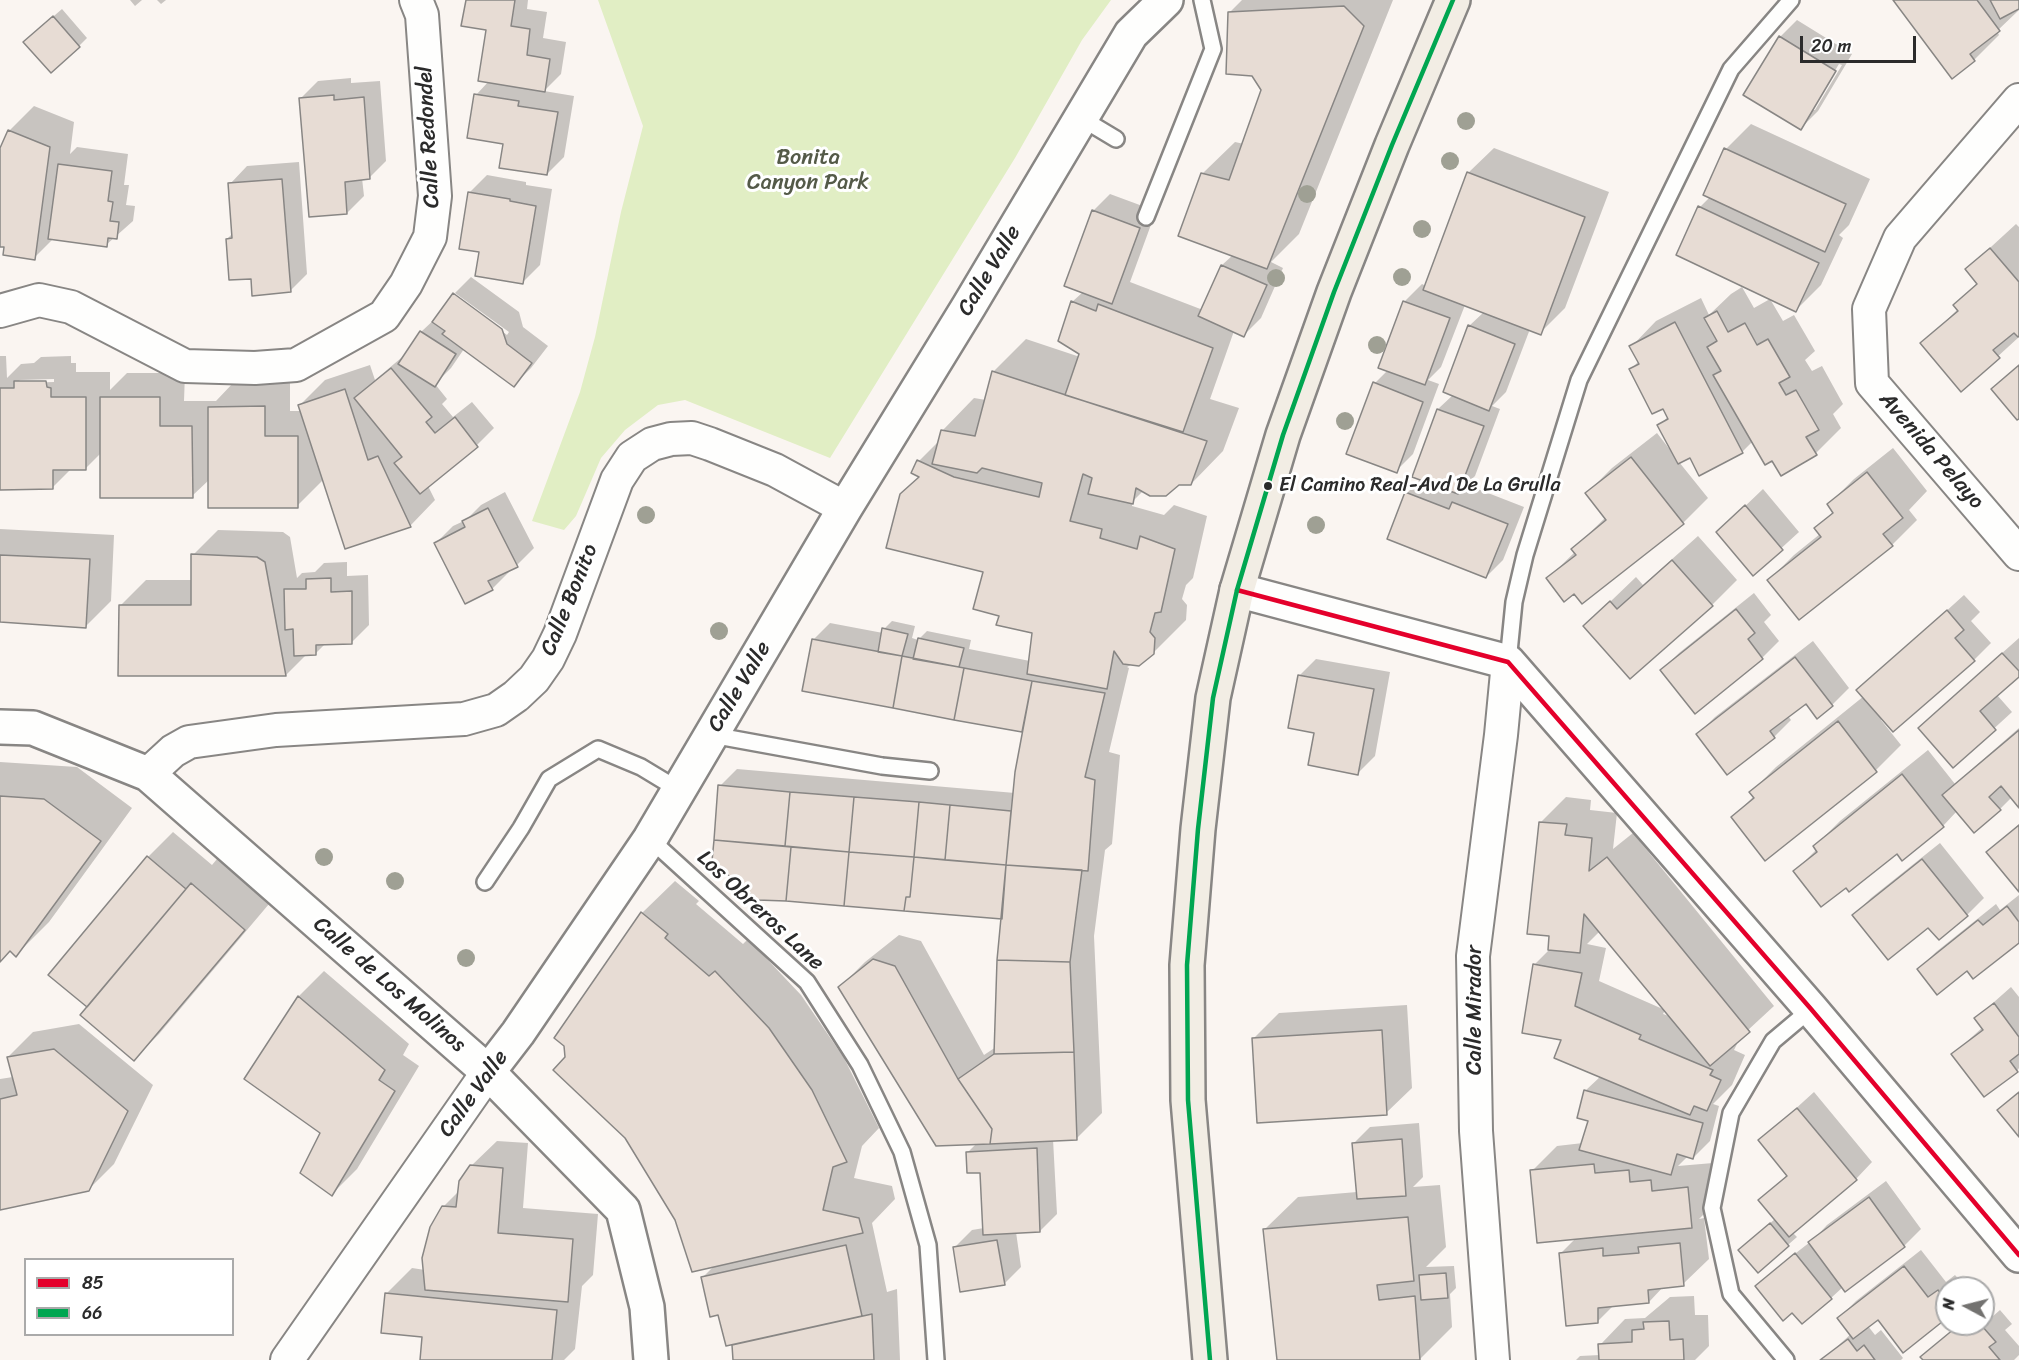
<!DOCTYPE html>
<style>
body{margin:0}
#map{position:relative;width:2019px;height:1360px;overflow:hidden;background:#faf5f1;font-family:Sriracha,sans-serif}
canvas{display:block}
.legend{position:absolute;left:24px;top:1258px;width:210px;height:78px;box-sizing:border-box;background:#fff;border:2px solid #aaa;margin:0;padding:8px 10px;list-style:none;font-size:18px;color:#2b2b2b}
.legend li{display:flex;align-items:center;gap:12px;height:30px}
.legend b{width:30px;border:2px solid #aaa}
.north{position:absolute;left:1935px;top:1276px;width:60px;height:60px;box-sizing:border-box;background:#fff;border:2px solid #aaa;border-radius:50%;rotate:277deg;font-size:16px;font-weight:700;line-height:24px;text-align:center;color:#2b2b2b}
.north::after{content:'';display:block;margin:auto;width:21px;height:27px;background:#737270;clip-path:polygon(50% 0,100% 100%,50% 72%,0 100%)}
.scale{position:absolute;left:1800px;top:36px;width:116px;height:27px;box-sizing:border-box;border:3px solid #2b2b2b;border-top:0;padding-left:8px;font-size:18px;line-height:21px;white-space:nowrap;color:#2b2b2b;-webkit-text-stroke:4px #fff;paint-order:stroke}
</style>
<div id="map">
<canvas width="2019" height="1360"></canvas>
<ul class="legend">
<li><b style="height:8px;background:#e4002b"></b>85</li>
<li><b style="height:8px;background:#00a651"></b>66</li>
</ul>
<div class="north">N</div>
<div class="scale">20 m</div>
</div>
<script>
const ctx = document.querySelector('canvas').getContext('2d');
ctx.lineJoin = 'round';
function fillPath(path, color) {
  ctx.fillStyle = color;
  ctx.fill(path, 'evenodd');
}
function strokePath(path, color, width, dash) {
  ctx.strokeStyle = color;
  ctx.lineWidth = width;
  ctx.lineCap = dash ? 'butt' : 'round';
  ctx.setLineDash(dash || []);
  ctx.stroke(path);
}
function label(font, color, halo, rows, align = 'center') {
  ctx.font = font + ' Sriracha,sans-serif';
  ctx.lineWidth = 6;
  ctx.setLineDash([]);
  ctx.textBaseline = 'middle';
  ctx.strokeStyle = halo;
  ctx.fillStyle = color;
  for (const [text, x, y, turn = 0] of rows) {
    ctx.save();
    ctx.translate(x, y);
    ctx.rotate((+turn || 0) * Math.PI / 180);
    ctx.textAlign = isNaN(turn) ? turn : align;
    if (halo) ctx.strokeText(text, 0, 0);
    ctx.fillText(text, 0, 0);
    ctx.restore();
  }
}
const green = new Path2D(`
 M598 0H1111L1082 40 1015 158 830 458 685 400 658 405 625 430 601 458 576 516 564 530 532 521 580 392 595 337 621 212 643 126Z`);
const shadow = new Path2D(`
 M130 0H142L135 6Z
 M157 0H166L161 4Z
 M467 0H528L527 9 547 12 543 38 566 42 561 74 544 91 574 96 564 157 547 174 505 143 476 95 489 81 488 29Z
 M1242 0H1393L1299 234 1271 262 1283 268 1261 318 1244 335 1234 331 1210 399 1239 408 1223 451 1191 484 1178 483 1144 490 1132 502V506L1164 515 1174 505 1207 516 1193 578 1186 585 1182 599 1187 605 1186 620 1153 653 1127 667 1129 668 1109 752 1120 755 1112 844 1105 850 1094 936 1102 1113 1077 1138 1053 1139 1057 1214 1040 1231 1016 1232 1021 1267 1004 1284 955 1247 972 1230 984 1228 982 1171 968 1152 977 1143 840 987 865 962 899 935 921 941 984 1055 996 1047 1004 915 714 861 720 786 737 769 1015 793 1025 728 1022 731 813 640 830 623 883 633 884 629 892 621 915 626 912 638 918 640 927 631 971 640 969 649 1030 661 1034 632 1001 615 985 570 921 476 919 461 940 440 942 431 974 398 986 400 993 372 1026 339 1080 357 1072 302 1083 292 1093 211 1110 194 1156 211 1130 282 1203 310 1222 265 1233 255 1202 174 1235 142 1244 144 1262 90 1229 13Z
 M1895 0H2019V10L1997 31 1999 35 1974 60 1953 76Z
 M62 9 87 38 79 46 33 34Z
 M1797 20 1852 54 1818 111 1801 128 1780 37ZM1839 64 1842 65 1815 110H1811Z
 M351 78V83L380 81 386 161 369 178H362L364 196 347 213 301 98 318 81Z
 M34 106 74 122 70 154 77 147 128 154 124 185H129L126 205 135 206 133 221 106 245 54 238 34 258 6 245H0V151L9 131Z
 M1751 124 1870 179 1849 225 1839 235 1843 238 1821 285 1796 310 1700 207 1710 197 1726 149Z
 M1494 148 1609 192 1565 308 1540 333 1530 329 1506 392 1492 406 1500 409 1475 476 1460 490 1464 492 1470 486 1524 507 1503 560 1486 577 1407 493 1421 479 1438 409 1453 395 1469 326 1484 312 1465 305 1441 367 1428 380 1439 384 1413 454 1396 471 1375 383 1388 370 1380 367 1405 301 1422 284 1426 286 1468 173Z
 M299 162 307 274 290 291 252 277 227 239 233 233 230 184 247 166Z
 M487 175 526 182V185L552 189 540 265 523 282 481 251 470 192Z
 M2016 224 2019 227V337L1961 390 1922 344 1958 309 1955 305 1978 282 1967 269Z
 M471 277 519 312 523 327 548 346 531 368 514 385 464 349 451 368 435 384 447 399 442 404 453 417 472 402 494 428 477 445 428 486 435 500 410 526 324 479 297 506 210 479 192 496 102 452 86 468H72L52 488H0V356H6L7 378 21 364 34 363 41 357 71 356V363H76V372H110V390L127 373H185L184 401H216L234 382H290V411H302L300 405 325 380 370 365 375 380 407 353 421 332 439 315 454 293V296L507 335 509 332 455 293ZM54 379V382L17 383 20 380Z
 M1742 287 1754 308 1770 299 1783 321 1794 315 1815 351 1805 360 1812 371 1822 366 1843 404 1833 414 1841 428 1816 453 1773 459 1753 441 1742 452 1690 456 1679 462 1708 498 1683 523 1575 592 1548 578 1575 552 1573 549 1606 517 1587 493 1612 468 1657 433 1671 451 1672 450 1659 425 1669 416 1631 369 1639 361 1631 347 1656 321 1701 298 1709 315 1731 294Z
 M1893 448 1927 491 1909 510 1917 520 1892 545 1769 580 1794 555 1820 534 1816 528 1834 511 1829 504 1854 479Z
 M1763 489 1799 532 1753 574 1718 532Z
 M505 492 534 548 517 565 508 570 509 572 492 589 436 543 453 526 466 520 481 505Z
 M0 529 114 535 111 601 86 626 0 620Z
 M218 530 283 532 290 537 297 578 302 573 315 572 324 563 347 562V576L368 575 369 625 352 642 326 643 315 654H307L286 675 121 605 146 580H193V555Z
 M1698 536 1737 580 1712 605 1585 626 1636 577 1643 585Z
 M1754 593 1771 615 1764 622 1779 641 1762 658 1695 712 1662 670 1679 653Z
 M1964 595 1980 612 1971 621 1991 643 1974 660 1881 720 1901 745 1876 770 1765 859 1733 817 1754 796 1751 792 1776 767 1864 696 1859 690Z
 M2019 638V675L1997 695 2012 712 1953 766 1937 711Z
 M1813 641 1849 688 1832 705 1806 702 1788 716 1791 720 1774 737 1728 773 1698 734 1715 717Z
 M1316 659 1390 672 1375 756 1358 773 1316 732 1299 676Z
 M2019 728V805L2012 797 2000 809 1957 811 1943 826 1902 858 1897 852 1846 886 1795 871 1817 849 1815 846 1840 821 1928 750 1955 784Z
 M0 762 77 767 132 808 49 922 16 955 11 950 0 962Z
 M1566 797 1591 800 1590 810 1617 813 1613 849 1633 833 1774 1006 1734 1043 1737 1044 1734 1050 1745 1055 1732 1085 1713 1104 1719 1106 1710 1141 1693 1158 1688 1156 1678 1166 1713 1163 1717 1201 1699 1219 1704 1218 1709 1259 1683 1284 1664 1286 1649 1302 1614 1305 1598 1321 1561 1253 1576 1238 1532 1171 1557 1146 1583 1143 1589 1120 1585 1091 1601 1076 1563 1038 1534 965 1549 950 1551 935 1541 822ZM1600 931 1672 1017 1663 1014 1665 1010 1599 981 1606 948 1587 944Z
 M2019 824V890L1988 853Z
 M173 832 212 865 217 859 269 904 159 1034 134 1059 89 1007 148 857Z
 M1940 843 1984 898 1967 915H1854L1871 898Z
 M675 881 699 901 696 904 743 944 748 939 801 995 844 1058 879 1128 862 1146 854 1178 892 1186 895 1199 872 1223 887 1292 897 1289 900 1360H735L734 1343 702 1278 714 1266 677 1219 626 1138 567 1057 566 1045 556 1038 642 913Z
 M2019 895V941L1968 969H1919L1936 952 1996 904 2000 910Z
 M324 971 409 1044 403 1055 419 1066 357 1169 332 1194 322 1133 246 1079 299 996Z
 M2011 987 2019 997V1068L2017 1071 1953 1054 1983 1027 1976 1018Z
 M1407 1005 1412 1088 1386 1113 1253 1039 1279 1013Z
 M79 1024 153 1085 114 1164 88 1190 0 1208V1079L13 1077 8 1057 33 1032Z
 M1814 1092 1872 1162 1856 1179 1792 1232 1797 1237 1758 1271 1748 1242 1775 1219 1760 1200 1788 1174 1760 1141Z
 M1419 1123 1423 1177 1413 1187 1440 1185 1446 1247 1426 1267 1454 1266 1456 1288 1450 1294 1452 1327 1420 1359 1278 1360 1265 1229 1298 1197 1357 1192 1353 1144 1370 1127Z
 M497 1141 528 1143 523 1208 598 1214 593 1275 582 1286 575 1349 564 1360H422L424 1336 386 1294 412 1268 425 1270 443 1207 460 1190 471 1166Z
 M1886 1181 1921 1229 1904 1246 1845 1290 1843 1287 1831 1298 1792 1311 1757 1287 1774 1270 1814 1239 1827 1225Z
 M1921 1250 1946 1282 1955 1275 1966 1288H1947V1316L1878 1318 1868 1326 1875 1335 1881 1330 1903 1358 1901 1360H1822L1851 1334 1839 1318 1856 1301Z
 M1694 1296 1695 1315H1708L1709 1346 1695 1360H1576L1580 1356 1600 1355V1345L1625 1319 1645 1318 1670 1297Z
 M1983 1306 1992 1317 2000 1310 2012 1324 2005 1330 2019 1346V1355L2014 1360H1925L1923 1357 1959 1324H1983Z`);
const building = new Path2D(`
 M466 0H515L511 26 530 29 527 55 550 59 545 92 478 81 486 30 461 26Z
 M1893 0H1977L2000 31 1970 54 1975 61 1952 79Z
 M1990 0H2019V9L2000 19Z
 M1344 6 1364 26 1267 269 1178 236 1201 173 1229 180 1261 90 1252 76 1226 74 1228 12Z
 M53 16 80 47 51 73 23 42Z
 M1779 36 1836 71 1801 130 1743 95Z
 M474 94 519 101 518 106 558 112 547 175 499 168 503 144 467 138Z
 M334 95V100L364 97 370 179 345 182 347 214 309 217 299 98Z
 M8 130 50 147 35 260 3 255 4 247H0V148Z
 M1724 148 1846 204 1825 252 1703 195Z
 M58 164 112 171 108 201 113 202 110 221 119 222 117 239 108 238 107 247 48 239Z
 M1467 172 1585 217 1541 335 1423 290Z
 M282 179 291 292 252 296 251 279 229 280 226 239 232 238 228 183Z
 M468 192 510 199V201L536 206 523 284 475 276 479 252 459 249Z
 M1698 206 1819 263 1796 312 1676 255Z
 M1092 210 1140 228 1112 304 1064 286Z
 M1990 248 2019 282V336L2018 337 2014 333 1993 350 2000 358 1961 392 1920 343 1958 311 1953 305 1977 284 1965 269Z
 M1221 265 1267 285 1244 337 1198 316Z
 M453 293 502 329 507 344 532 363 514 387 442 334 445 331 432 322Z
 M1071 301 1096 311 1098 304 1213 348 1183 432 1065 395 1079 354 1058 341Z
 M1403 301 1450 318 1425 385 1378 368Z
 M1717 311 1728 332 1745 323 1757 345 1768 339 1790 377 1779 383 1786 395 1796 390 1819 430 1806 437 1817 455 1781 476 1772 461 1765 465 1713 375 1721 371 1707 347 1717 341 1704 318Z
 M1675 322 1743 453 1699 476 1690 458 1678 464 1657 425 1668 419 1663 409 1652 414 1629 369 1639 364 1629 346Z
 M1468 325 1515 344 1489 411 1443 392Z
 M420 331 456 354 435 387 398 364Z
 M2019 365V419L2017 420 1991 389Z
 M391 368 432 417 426 422 435 433 455 417 478 447 420 494 394 463 402 457 354 398Z
 M992 371 1207 441 1191 485H1179L1166 496H1150L1136 488 1133 504 1088 494 1092 478 1083 474 1070 521 1102 529 1100 538 1137 549 1140 536 1175 549 1161 612 1155 613 1150 632 1155 638 1154 654 1139 666 1123 664 1114 651 1107 689 1027 674 1032 633 996 625 999 616 973 609 983 572 886 548 900 494 919 477 911 473 917 460 954 477 1039 497 1042 483 982 468 977 473 932 464 941 430 975 436Z
 M14 381H46L47 387 51 388V397H86V470H53V489L0 490V388H14Z
 M1373 382 1423 402 1397 473 1346 454Z
 M345 389 368 460 378 456 411 527 345 549 298 405Z
 M100 397H160V426H192L193 498H100Z
 M265 406V436H298V508H208V407Z
 M1437 409 1484 426 1458 494 1412 477Z
 M1631 457 1684 524 1582 604 1574 594 1564 602 1546 578 1576 555 1571 549 1606 520 1585 493Z
 M1867 472 1903 518 1883 534 1893 546 1799 620 1767 580 1821 537 1814 528 1833 513 1827 504Z
 M1405 492 1449 509 1452 502 1508 524 1486 578 1387 539Z
 M1745 505 1783 550 1753 576 1716 532Z
 M488 508 518 567 488 581 493 590 465 604 434 543 465 527 462 521Z
 M191 554 257 557 265 562 286 676H118L119 605H191Z
 M0 555 90 559 86 628 0 622Z
 M1672 560 1713 606 1630 679 1583 626 1610 601 1617 609Z
 M331 578V592L352 591V644L316 645V655L294 656 293 629 285 630 284 589H306V579Z
 M1736 609 1755 633 1748 639 1763 659 1695 714 1660 670Z
 M1947 610 1964 630 1955 638 1975 661 1893 732 1856 690Z
 M882 628 908 634 902 656 878 652Z
 M918 638 964 648 959 667 913 659Z
 M812 639 902 656 893 708 802 691Z
 M2002 653 2019 671V677L1980 711 1996 730 1953 768 1918 728Z
 M902 656 964 668 954 720 893 708Z
 M1795 657 1833 706 1817 719 1806 704 1770 731 1775 738 1727 775 1696 734Z
 M964 668 1032 681 1022 732 954 720Z
 M1298 675 1374 689 1358 775 1308 765 1314 733 1288 728Z
 M1032 681 1105 693 1085 777 1095 780 1088 871 1006 865 1015 772Z
 M1838 721 1877 772 1765 861 1731 817 1754 798 1749 792Z
 M2019 730V808L2001 786 1989 797 2001 810 1974 833 1942 795Z
 M1902 774 1944 827 1902 861 1897 854 1849 892 1846 888 1821 907 1793 871 1817 852 1813 846Z
 M718 785 790 792 785 846 714 840Z
 M790 792 854 797 849 852 785 846Z
 M0 796 44 799 101 841 16 957 10 951 0 962Z
 M854 797 919 802 914 857 849 852Z
 M919 802 950 805 945 860 914 857Z
 M950 805 1011 811 1006 865 945 860Z
 M1539 822 1567 824 1565 835 1592 838 1589 871 1607 857 1750 1032 1710 1066 1584 914 1580 953 1548 950 1549 936 1527 934Z
 M2019 825V892L1986 852Z
 M714 840 791 847 786 901 757 900 712 861Z
 M791 847 849 852 844 906 786 901Z
 M849 852 914 857 910 897H906L904 911 844 906Z
 M147 856 186 889 87 1007 48 975Z
 M914 857 1006 865 1002 919 904 911 906 897H910Z
 M1922 859 1968 916 1939 940 1928 928 1888 960 1852 915Z
 M1006 865 1082 870 1070 962 997 960Z
 M191 883 245 930 134 1061 80 1015Z
 M2007 906 2019 922V943L1973 979 1967 971 1937 995 1917 969 1978 920 1983 925Z
 M641 912 668 934 665 938 709 976 715 971 769 1028 812 1090 847 1162 833 1167 823 1210 859 1218 863 1233 692 1272 675 1220 625 1138 553 1070 565 1057 564 1046 554 1038Z
 M873 959 895 966 958 1079 992 1129 990 1144 936 1146 838 987Z
 M997 960 1070 962 1074 1052 994 1054Z
 M1533 964 1582 973 1575 1006 1641 1035 1639 1039 1713 1070 1710 1075 1721 1080 1707 1111 1694 1106 1690 1115 1554 1058 1561 1040 1522 1033Z
 M298 996 385 1070 379 1080 395 1091 332 1196 300 1173 320 1133 244 1079Z
 M1994 1003 2019 1037V1054L2010 1061 2018 1072 1984 1097 1951 1054 1983 1030 1974 1018Z
 M1382 1030 1387 1115 1257 1123 1252 1038Z
 M54 1049 128 1111 89 1191 0 1210V1099L17 1095 7 1057Z
 M1074 1052 1077 1140 990 1144 992 1129 958 1079 994 1054Z
 M1584 1090 1703 1123 1693 1159 1677 1154 1671 1175 1579 1150 1588 1121 1577 1118Z
 M2019 1092V1137L1997 1110Z
 M1797 1108 1857 1180 1789 1237 1758 1200 1787 1176 1758 1140Z
 M1402 1139 1406 1196 1357 1199 1352 1143Z
 M1037 1148 1040 1232 983 1235 980 1173H967L966 1152Z
 M1594 1164 1595 1173 1629 1170 1630 1182 1651 1180 1652 1191 1688 1187 1692 1228 1537 1243 1530 1170Z
 M470 1165 503 1168 498 1233 573 1239 568 1302 425 1290 422 1258 430 1227 442 1206 456 1207 459 1181Z
 M1869 1197 1905 1247 1845 1292 1808 1242Z
 M1408 1217 1414 1281 1377 1285 1379 1300 1415 1296 1420 1360H1277L1263 1229Z
 M1770 1223 1789 1246 1758 1273 1738 1250Z
 M997 1240 1005 1285 960 1292 953 1247Z
 M1680 1243 1684 1286 1648 1290 1649 1303 1598 1308V1323L1566 1326 1559 1253 1603 1248V1256L1639 1253 1638 1247Z
 M846 1245 862 1316 726 1346 718 1315 710 1317 701 1277Z
 M1795 1253 1832 1299 1802 1324 1792 1313 1783 1321 1755 1286Z
 M1904 1266 1928 1297 1938 1290 1947 1302V1318L1903 1353 1878 1320 1853 1339 1837 1318Z
 M1446 1273 1448 1298 1421 1300 1419 1275Z
 M385 1293 557 1310 552 1360H420L422 1337 381 1333Z
 M872 1314 874 1360H733L732 1345Z
 M1669 1321 1670 1340 1683 1339 1684 1360H1599L1598 1344 1632 1342V1330L1644 1329 1643 1322Z
 M1960 1324H1967L1974 1332 1982 1326 1996 1342 1989 1347 2000 1360H1923L1920 1357Z
 M1848 1339 1857 1351 1864 1345 1875 1360H1820Z`);
const service = new Path2D(`
 M1081 118 1116 139
 M1146 217 1213 49 1202 0
 M1508 662 1514 602 1525 555 1579 380 1731 69 1791 0
 M712 735 882 766 930 771
 M650 839 807 982 860 1065 902 1152 928 1245 936 1360
 M485 882 521 828 549 779 598 749 641 767 679 790
 M1786 1360 1731 1294 1712 1208 1731 1113 1773 1041 1811 1009`);
const minor = new Path2D(`
 M2019 100 1900 238 1869 309 1872 383 2019 554
 M0 311 39 300 71 307 185 366 255 368 296 365 384 316 406 284 430 237 435 196 422 15 416 0
 M148 774 173 751 189 742 276 730 464 719 496 710 516 696 534 679 548 659 560 634 617 480 632 457 652 444 671 439 692 438 710 444 775 470 845 508
 M287 1360 488 1072
 M1493 1360 1476 1131 1473 956 1501 735 1508 662`);
const tertiary = new Path2D(`
 M1237 590 1508 662 1811 1009 2019 1255
 M0 727 33 728 148 774 488 1072 623 1210 647 1307 651 1360
 M488 1072 518 1033 650 839 845 508 969 306 1131 34 1166 0`);
const primary = new Path2D(`
 M1210 1360 1188 1100 1187 965 1198 829 1213 698 1237 590 1283 435 1334 292 1392 145 1453 0`);
const bus1 = new Path2D(`
 M1237 590 1508 662 1811 1009 2019 1255`);
const bus2 = new Path2D(`
 M1210 1360 1188 1100 1187 965 1198 829 1213 698 1237 590 1283 435 1334 292 1392 145 1453 0`);
const trees = [
 [1466,121],
 [1450,161],
 [1307,194],
 [1422,229],
 [1402,277],
 [1276,278],
 [1377,345],
 [1345,421],
 [646,515],
 [1316,525],
 [719,631],
 [324,857],
 [395,881],
 [466,958]
];
const markers = [
 [1268,486,5,"#2b2b2b"]
];
const busNames = [
 ["El Camino Real-Avd De La Grulla",1279,486]
];
const streetNames = [
 ["Calle Redondel",429,137,-93],
 ["Calle Valle",990,271,-59],
 ["Avenida Pelayo",1931,451,49],
 ["Calle Bonito",570,600,-68],
 ["Calle Valle",740,687,-59],
 ["Los Obreros Lane",760,911,43],
 ["Calle de Los Molinos",389,985,41],
 ["Calle Mirador",1475,1010,-90],
 ["Calle Valle",474,1094,-54]
];
const parkNames = [
 ["Bonita",808,158],
 ["Canyon Park",808,183]
];
fillPath(green, '#e1eec4');
fillPath(shadow, '#0003');
fillPath(building, '#e7dcd4');
strokePath(building, '#888684', 1.5);
strokePath(service, '#888684', 20);
strokePath(minor, '#888684', 36);
strokePath(tertiary, '#888684', 38);
strokePath(primary, '#888684', 38);
strokePath(service, '#fefefd', 15);
strokePath(minor, '#fefefd', 32);
strokePath(tertiary, '#fefefd', 33);
strokePath(primary, '#f2ede4', 33);
strokePath(bus1, '#e4002b', 4.5);
strokePath(bus2, '#00a651', 4.5);
ctx.fillStyle = '#9fa094';
for (const [x, y] of trees) {
  ctx.beginPath();
  ctx.arc(x, y, 9, 0, 2 * Math.PI);
  ctx.fill();
}
for (const [x, y, r, color] of markers) {
  const dot = new Path2D();
  dot.arc(x, y, r, 0, 2 * Math.PI);
  ctx.fillStyle = color;
  ctx.fill(dot);
  strokePath(dot, '#fff', 2);
}
label('20px', '#2b2b2b', '#fff', busNames, 'left');
label('22px', '#2b2b2b', '#fff', streetNames);
label('22px', '#545a48', '#fff', parkNames);
</script>
